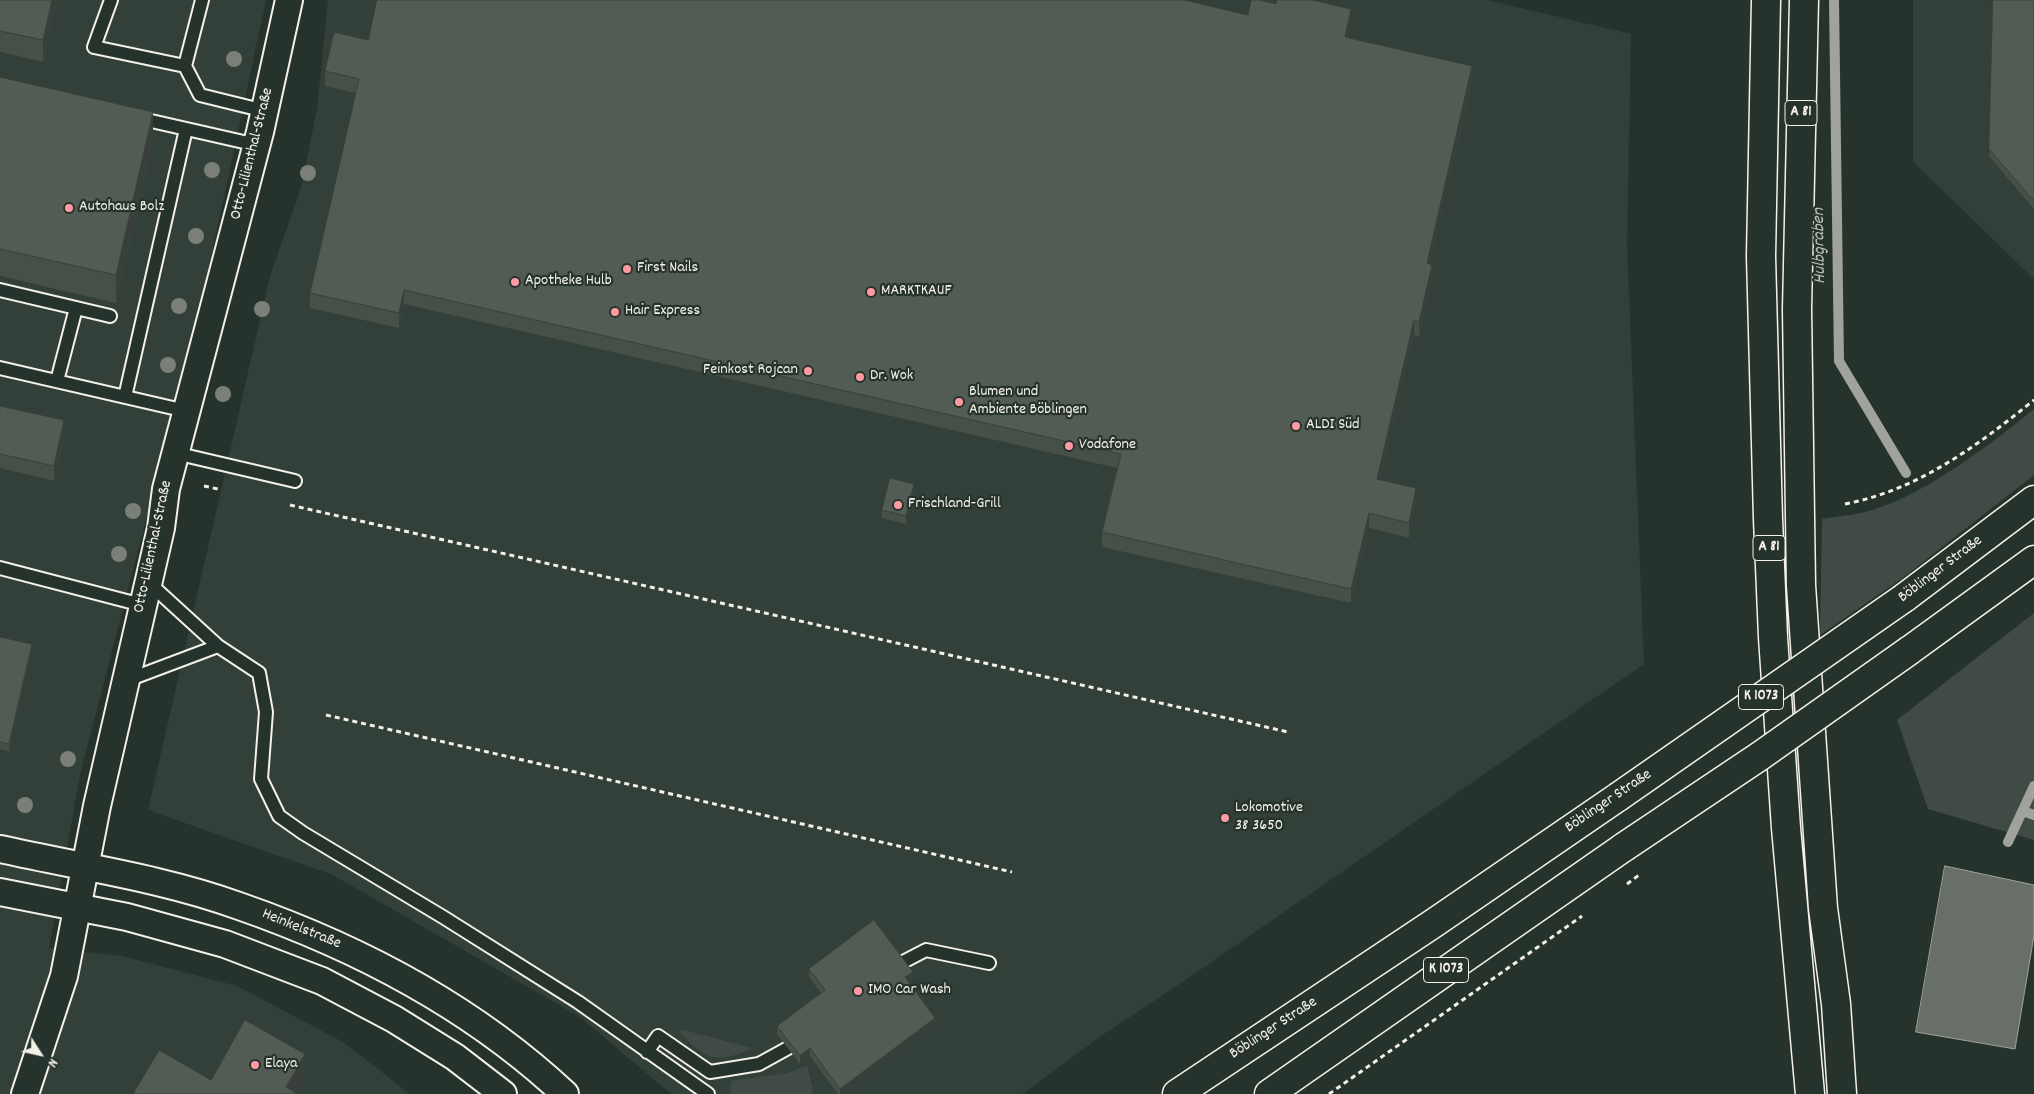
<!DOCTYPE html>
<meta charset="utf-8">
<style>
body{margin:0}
#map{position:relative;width:2034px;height:1094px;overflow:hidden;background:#26332d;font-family:Dekko,sans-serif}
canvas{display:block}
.north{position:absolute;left:15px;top:1029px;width:50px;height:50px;-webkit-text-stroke:4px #26332d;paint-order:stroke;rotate:125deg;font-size:14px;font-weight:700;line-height:20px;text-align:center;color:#f4f1e8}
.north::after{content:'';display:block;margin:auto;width:18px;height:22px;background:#f4f1e8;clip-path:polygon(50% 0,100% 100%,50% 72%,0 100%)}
</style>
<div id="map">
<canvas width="2034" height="1094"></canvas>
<div class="north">N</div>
</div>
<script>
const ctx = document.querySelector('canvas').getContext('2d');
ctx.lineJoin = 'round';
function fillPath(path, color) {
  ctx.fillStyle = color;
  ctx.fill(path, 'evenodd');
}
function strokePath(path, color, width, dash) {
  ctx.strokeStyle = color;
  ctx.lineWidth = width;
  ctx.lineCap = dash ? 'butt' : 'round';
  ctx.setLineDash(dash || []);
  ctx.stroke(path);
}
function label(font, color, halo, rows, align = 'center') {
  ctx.font = font + ' Dekko,sans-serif';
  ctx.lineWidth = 4.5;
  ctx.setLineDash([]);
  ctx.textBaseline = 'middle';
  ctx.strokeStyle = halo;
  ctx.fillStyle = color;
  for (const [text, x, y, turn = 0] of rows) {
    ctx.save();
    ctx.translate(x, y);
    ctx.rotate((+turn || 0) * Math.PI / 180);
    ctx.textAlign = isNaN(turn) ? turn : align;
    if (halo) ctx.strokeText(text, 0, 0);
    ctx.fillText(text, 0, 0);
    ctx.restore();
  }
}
const built = new Path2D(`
 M0 0H266L198 319 80 775 49 948 122 956 237 986 343 1042 410 1094H0Z
 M328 0H1487L1631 34 1627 245 1644 664 1181 983 1101 1036 1023 1094H671L580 1017 333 875 148 810 270 276 301 188 317 109Z
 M1913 0H2034V279L1913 162Z`);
const green = new Path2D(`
 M2034 409V475L1904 577 1820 635 1822 519C1839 516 1858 515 1875 509 1927 493 1991 444 2034 409Z
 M2034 613V840L1928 809 1897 720Z
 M678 1030H683L753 1048C715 1065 705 1060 678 1030Z
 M807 1065 813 1090 811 1094H730L731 1081 788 1073Z`);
const water = new Path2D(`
 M1945 866 2034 885V935L2015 1049 1916 1032Z`);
const stream = new Path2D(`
 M1834 0 1839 361 1906 473
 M2023 811 2034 815
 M2008 842 2034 786`);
const path = new Path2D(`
 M204 486 218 489
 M1845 504C1918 490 1977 446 2034 400
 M290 505 1288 732
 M326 715 1012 872
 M1329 1094 1582 916`);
const service = new Path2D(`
 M111 0 94 47 185 66
 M202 0 185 66 200 95 265 111
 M138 118 257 145
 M0 290 110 316
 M0 368 186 411
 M57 381 76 308
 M125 397 186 129
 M175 453 295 481
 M0 568 142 605
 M148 582 218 646
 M125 681 218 646 259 673 266 712 261 779 279 816 303 833 443 917 578 1002 708 1094
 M901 963 926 950 989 963
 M647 1052 658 1036 710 1072 759 1064 788 1048`);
const minor = new Path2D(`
 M0 849C80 867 162 878 239 906 357 947 473 1008 565 1094
 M0 892 127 917 225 944 322 981 394 1019 455 1057 503 1094
 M25 1094 64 976 97 806 161 528 166 489 260 132 289 0`);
const primary = new Path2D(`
 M1904 598 2034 500
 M1910 650 2034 560
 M1177 1094 1434 923 1618 797
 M1269 1094 1624 847`);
const motorway = new Path2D(`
 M1766 0 1761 256 1768 519 1773 637 1786 828 1810 1094
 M1804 0 1797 309 1801 585 1823 908 1836 1004 1842 1094`);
const pathBridge = new Path2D(`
 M1627 884 1639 875`);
const primaryBridge = new Path2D(`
 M1618 797 1904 598
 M1624 847 1760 756 1910 650`);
const trees = [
 [234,59],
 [212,170],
 [308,173],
 [196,236],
 [179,306],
 [262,309],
 [168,365],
 [223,394],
 [133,511],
 [119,554],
 [68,759],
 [25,805]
];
const wall = new Path2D(`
 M0 0H57L43 62 0 52Z
 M1993 0H2034V209L1989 156Z
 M1248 15 1351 24 1348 38 1472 81 1430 264 1432 279 1419 337 1414 335 1380 480 1416 502 1409 538 1369 528 1351 603 1102 547V532L1117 468 404 304 399 328 310 308V293L356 93 325 86V71L368 40Z
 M0 77 153 139 116 303 0 276Z
 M0 406 64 435 54 481 0 468Z
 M914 491 906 524 882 518V510Z
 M0 637 32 651 9 751 0 749Z
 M809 969 913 979 909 982 935 1025 844 1094H838L810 1056 800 1064 777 1034V1026L821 993 809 977Z`);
const shadedWall = new Path2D(`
 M52 0H57L43 62V40Z
 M1351 9V24L1345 52V37Z
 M1472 66V81L1427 278V263Z
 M153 112V139L116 303V275Z
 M1432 265V279L1419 337V322Z
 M404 290V304L399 328V313Z
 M1414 320V335L1377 494V479Z
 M64 420V435L54 481V466Z
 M914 484V491L906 524V516Z
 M1416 488V502L1409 538V523Z
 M1369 513V528L1351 603V589Z
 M32 644V651L9 751V744Z
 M913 972V979L905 985V977Z
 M935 1018V1025L844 1094H840V1089Z
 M810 1048V1056L800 1064V1056Z
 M305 1054V1082L298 1094 286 1087Z`);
const building = new Path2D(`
 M0 0H52L43 40 0 31Z
 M377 0H1184L1248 15 1251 0H1260L1276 4 1277 0H1312L1351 9 1345 37 1472 66 1427 263 1432 265 1419 322 1414 320 1377 479 1416 488 1409 523 1369 513 1351 589 1102 532 1121 454 404 290 399 313 310 293 359 79 325 71 334 32 368 40Z
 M1993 0H2034V201L1989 149Z
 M0 77 153 112 116 275 0 249Z
 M0 406 64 420 54 466 0 454Z
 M890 478 914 484 906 516 882 510Z
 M0 637 32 644 9 744 0 742Z
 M874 920 913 972 905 977 935 1018 840 1089 810 1048 800 1056 777 1026 825 990 809 969Z
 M245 1020 305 1054 286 1087 298 1094H133L159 1050 211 1080Z`);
const markers = [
 [69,208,5,"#ff9aa2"],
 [627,269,5,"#ff9aa2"],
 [515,282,5,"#ff9aa2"],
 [871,292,5,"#ff9aa2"],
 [615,312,5,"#ff9aa2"],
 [808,371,5,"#ff9aa2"],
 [860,377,5,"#ff9aa2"],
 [959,402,5,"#ff9aa2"],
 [1296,426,5,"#ff9aa2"],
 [1069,446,5,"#ff9aa2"],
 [898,505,5,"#ff9aa2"],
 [1225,818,5,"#ff9aa2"],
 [858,991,5,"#ff9aa2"],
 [255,1065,5,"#ff9aa2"]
];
const shields = [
 [1801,113,32],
 [1769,548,32],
 [1761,697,45],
 [1446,970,45]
];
const shieldNames = [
 ["A 81",1801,113],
 ["A 81",1769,548],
 ["K 1073",1761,697],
 ["K 1073",1446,970]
];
const streetNames = [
 ["Otto-Lilienthal-Straße",253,154,-76],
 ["Otto-Lilienthal-Straße",154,547,-78],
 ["Böblinger Straße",1941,570,-37],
 ["Böblinger Straße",1609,802,-34],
 ["Heinkelstraße",301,930,22],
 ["Böblinger Straße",1274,1029,-33]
];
const poiNames = [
 ["Autohaus Bolz",79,208],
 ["First Nails",637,269],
 ["Apotheke Hulb",525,282],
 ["MARKTKAUF",881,292],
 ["Hair Express",625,312],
 ["Feinkost Rojcan",798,371,"right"],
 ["Dr. Wok",870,377],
 ["Blumen und",969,393],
 ["Ambiente Böblingen",969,411],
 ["ALDI Süd",1306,426],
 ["Vodafone",1079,446],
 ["Frischland-Grill",908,505],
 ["Lokomotive",1235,809],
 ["38 3650",1235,827],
 ["IMO Car Wash",868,991],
 ["Elaya",265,1065]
];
const waterNames = [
 ["Hulbgraben",1821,246,-91]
];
fillPath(built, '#333f39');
fillPath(green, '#414b45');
fillPath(water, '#676f68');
strokePath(water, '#9fa39b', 1);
strokePath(stream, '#9fa39b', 10);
strokePath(service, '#f4f1e8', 16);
strokePath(minor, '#f4f1e8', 30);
strokePath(primary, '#f4f1e8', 31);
strokePath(motorway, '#f4f1e8', 31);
strokePath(path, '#f4f1e8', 3, [5, 4]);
strokePath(service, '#26332d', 12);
strokePath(minor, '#26332d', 26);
strokePath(primary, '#26332d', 28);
strokePath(motorway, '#26332d', 28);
strokePath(primaryBridge, '#f4f1e8', 31, []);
strokePath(pathBridge, '#f4f1e8', 3, [5, 4]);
strokePath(primaryBridge, '#26332d', 28);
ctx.fillStyle = '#7a8079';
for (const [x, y] of trees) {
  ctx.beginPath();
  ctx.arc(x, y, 8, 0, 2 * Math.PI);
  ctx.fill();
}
fillPath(wall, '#474f49');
fillPath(shadedWall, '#39403c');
fillPath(building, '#525c55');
strokePath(building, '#39403c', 1);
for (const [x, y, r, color] of markers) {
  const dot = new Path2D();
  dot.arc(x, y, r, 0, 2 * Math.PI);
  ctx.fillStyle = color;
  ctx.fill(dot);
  strokePath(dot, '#26332d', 2);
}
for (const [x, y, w] of shields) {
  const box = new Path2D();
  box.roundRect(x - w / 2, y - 12.5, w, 25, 4);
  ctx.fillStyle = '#26332d';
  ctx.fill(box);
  strokePath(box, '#f4f1e8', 1);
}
label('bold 15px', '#f4f1e8', null, shieldNames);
label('16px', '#f4f1e8', '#26332d', streetNames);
label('16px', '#f4f1e8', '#26332d', poiNames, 'left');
label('italic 18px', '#bcbdb5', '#26332d', waterNames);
</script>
